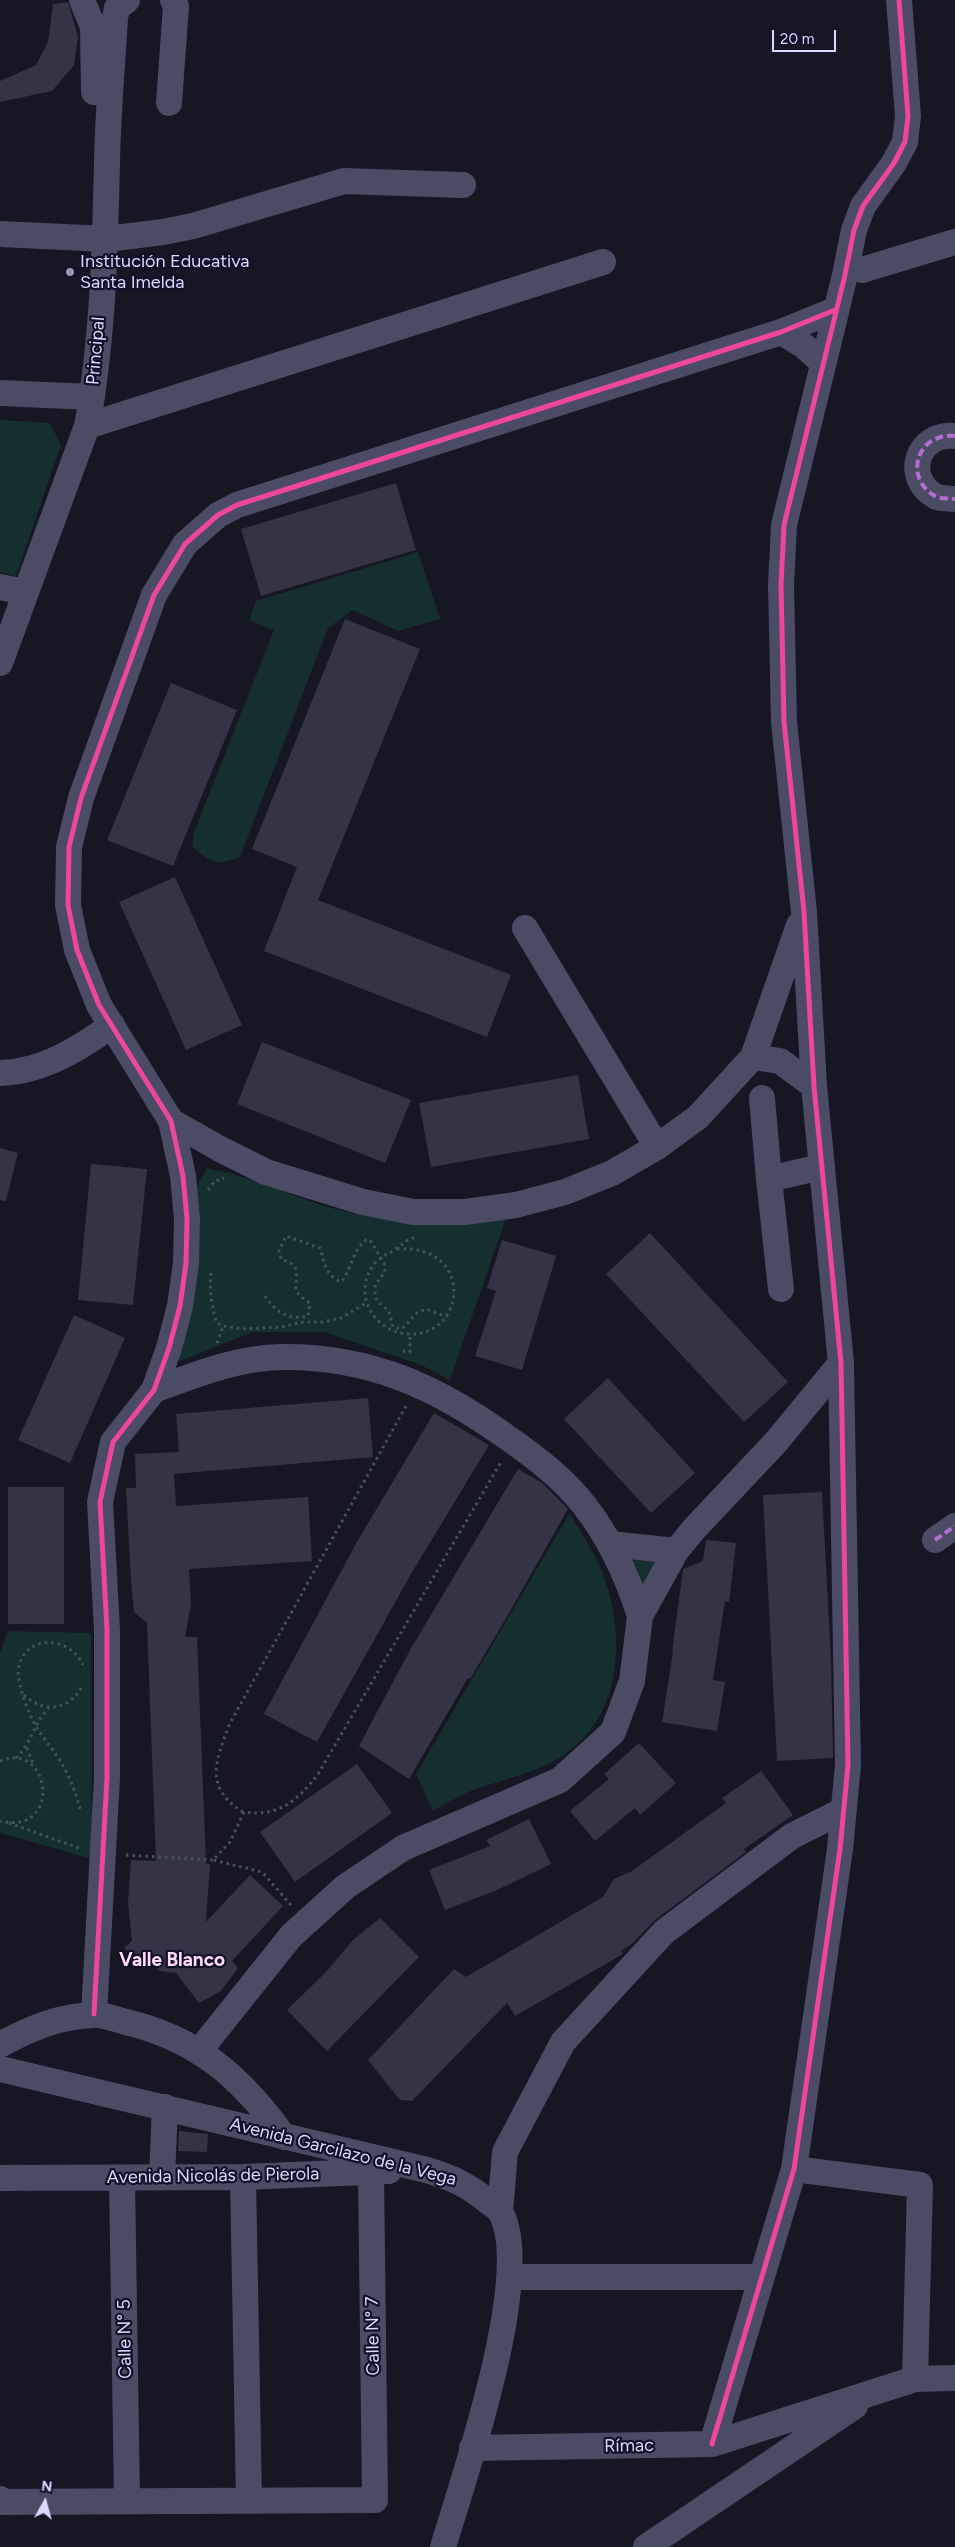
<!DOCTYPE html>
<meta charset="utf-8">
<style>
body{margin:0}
#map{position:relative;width:955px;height:2547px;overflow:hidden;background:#171623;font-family:Figtree,sans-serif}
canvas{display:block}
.north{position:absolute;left:20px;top:2477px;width:50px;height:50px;-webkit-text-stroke:4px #131029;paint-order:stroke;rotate:7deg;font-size:14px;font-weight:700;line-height:20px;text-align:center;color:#dad9ff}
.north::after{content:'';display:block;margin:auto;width:18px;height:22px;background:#dad9ff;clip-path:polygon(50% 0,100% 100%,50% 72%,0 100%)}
.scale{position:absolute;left:772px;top:30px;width:64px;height:22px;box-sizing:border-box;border:2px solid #dad9ff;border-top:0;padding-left:6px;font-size:15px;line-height:18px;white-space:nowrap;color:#dad9ff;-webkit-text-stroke:4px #131029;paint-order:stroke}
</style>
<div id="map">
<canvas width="955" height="2547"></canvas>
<div class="north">N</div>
<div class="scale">20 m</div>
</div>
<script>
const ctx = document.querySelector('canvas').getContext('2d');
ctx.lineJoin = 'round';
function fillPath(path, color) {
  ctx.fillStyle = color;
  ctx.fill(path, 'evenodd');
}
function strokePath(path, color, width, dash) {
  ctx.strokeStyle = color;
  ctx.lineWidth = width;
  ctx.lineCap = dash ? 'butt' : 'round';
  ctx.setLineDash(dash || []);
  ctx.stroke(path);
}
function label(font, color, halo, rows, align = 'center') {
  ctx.font = font + ' Figtree,sans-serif';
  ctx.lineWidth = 4.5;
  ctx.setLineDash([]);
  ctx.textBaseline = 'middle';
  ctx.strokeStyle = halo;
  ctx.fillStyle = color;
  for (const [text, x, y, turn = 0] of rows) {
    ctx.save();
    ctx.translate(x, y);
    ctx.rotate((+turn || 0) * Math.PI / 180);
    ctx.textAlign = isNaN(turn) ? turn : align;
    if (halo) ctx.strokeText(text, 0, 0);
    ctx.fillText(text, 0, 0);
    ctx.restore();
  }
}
const green = new Path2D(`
 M0 420 50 423 61 445 16 576 0 572Z
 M418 552 440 619 398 631 353 610 328 628 240 857C215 866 211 863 192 846L194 832 274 630 249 620 256 601Z
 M207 1168C245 1175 279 1191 315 1203 380 1225 440 1220 507 1215L450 1380 421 1365 324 1332H253L180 1361 170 1354 196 1188Z
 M570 1513C581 1533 595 1553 603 1574 625 1634 624 1713 565 1754 537 1773 505 1779 473 1790 459 1795 446 1804 433 1811L416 1774Z
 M631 1560 655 1562 642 1587Z
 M8 1631 91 1633 92 1859 0 1833V1653Z`);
const building = new Path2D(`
 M68 2 78 37 74 65 52 91 0 102V81L36 65 48 42 53 4Z
 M396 483 416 550 261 596 241 529Z
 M345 619 420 649 318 900 511 975 487 1037 264 951 297 867 252 849Z
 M171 683 237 710 173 866 107 840Z
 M175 877 242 1025 186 1050 119 902Z
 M262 1042 411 1100 385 1163 237 1104Z
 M578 1075 589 1139 431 1167 419 1103Z
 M0 1148 18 1153 6 1201 0 1200Z
 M91 1164 147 1169 133 1305 78 1300Z
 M650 1233 788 1382 744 1422 606 1274Z
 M502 1240 556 1256 522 1370 475 1356 496 1291 487 1288Z
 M74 1315 125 1338 70 1463 18 1440Z
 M608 1378 695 1473 651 1513 564 1419Z
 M368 1398 373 1457 174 1474 176 1506 308 1497 312 1561 189 1569 191 1604 185 1637H197L206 1864H210L206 1922 250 1875 283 1906 232 1961 238 1968 221 1991 199 2003 176 1973 159 1971 147 1958 137 1957 124 1948 132 1941 128 1902 131 1860 156 1861 147 1623 134 1612 131 1581 126 1488H136L135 1454 179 1452 176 1414Z
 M434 1413 489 1445 411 1574 317 1742 264 1714 358 1540Z
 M518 1469 542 1483 568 1509 505 1620 470 1679 468 1678 409 1779 359 1746 410 1650Z
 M8 1487H64V1624H8Z
 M822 1492 831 1659 833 1758 777 1761 763 1495Z
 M706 1540 736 1543 729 1602 725 1601 713 1680 725 1682 717 1731 662 1722 673 1652H672L683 1569 703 1561Z
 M639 1743 676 1783 640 1815 635 1808 595 1841 570 1811 609 1779 604 1774Z
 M357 1764 392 1813 295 1882 260 1832Z
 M761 1771 793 1815 744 1849 746 1852 655 1920 633 1943 621 1951 623 1954 515 2016 507 2003 412 2101 400 2100 368 2060 454 1969 466 1977 603 1897 614 1879 632 1871 726 1803 722 1798Z
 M529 1819 551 1864 495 1891 445 1910 429 1870 490 1846 486 1840Z
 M380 1918 419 1957 327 2051 287 2010 326 1972 353 1940Z
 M179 2131 208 2134 207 2152 178 2151Z`);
const path = new Path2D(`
 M208 1190 215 1181 224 1178
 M397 1249C474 1243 468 1337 408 1334 373 1332 351 1292 375 1263 382 1255 390 1254 397 1248 405 1243 407 1238 416 1238
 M211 1273C209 1290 212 1306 216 1322L223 1326 243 1329 281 1327 303 1322H322L341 1318 366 1303
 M265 1296C275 1311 288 1321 308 1316L310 1303C286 1289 301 1283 295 1267 293 1263 285 1261 281 1259L279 1251 286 1236 320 1248C325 1263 325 1275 341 1282 352 1269 352 1251 366 1240H370L385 1265V1272L375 1285V1294L377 1301 389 1311 393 1327 402 1329 417 1313 426 1309 447 1317
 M217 1343 223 1326
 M403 1351 410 1352V1334
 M24 1695C44 1714 70 1710 82 1686
 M27 1748 34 1766
 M16 1758C33 1742 33 1723 49 1708
 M0 1761C51 1740 63 1836 0 1821
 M80 1809C76 1794 71 1780 63 1766 56 1752 45 1741 37 1728 29 1715 15 1680 19 1666 27 1633 71 1637 83 1665
 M243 1812C203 1787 216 1760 230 1723L406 1406
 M9 1823 79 1848
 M126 1855 213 1860
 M291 1905 262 1872 213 1860 230 1842 244 1812C279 1817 297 1801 318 1774L501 1462`);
const minor = new Path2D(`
 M82 0 93 27 94 92
 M169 103 176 6 173 0
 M0 234 107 239 163 232 193 226 344 181 463 185
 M862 270 955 242
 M781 332 804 346 822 362
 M0 393 92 397
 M87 426 603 262
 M955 436C917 432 903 478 935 496 940 499 949 498 955 499
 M0 587 25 592
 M0 663 87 426C103 339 105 250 107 162 108 114 112 66 115 18L117 8 127 0
 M525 928 657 1147
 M753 1057 780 1061 814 1086
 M0 1073C42 1072 79 1049 112 1025
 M762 1098 769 1179
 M171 1121 220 1149 266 1172 363 1202 413 1212H465L516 1205 565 1192 612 1173 657 1147 698 1117 753 1057 799 925
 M781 1289 769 1179 821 1167
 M154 1390C195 1375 236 1358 281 1357 370 1356 437 1387 508 1438 535 1457 563 1478 584 1505 610 1538 627 1575 640 1616
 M935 1540 955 1526
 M610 1544 676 1551
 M94 2014 107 1778V1630L100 1502 113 1442 154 1390 169 1348 180 1306 186 1263 187 1219 183 1176 171 1121 99 1005 77 950 68 905 69 847 81 798 154 595 185 544 218 515 237 505 781 332 835 310
 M0 2045C28 2029 60 2016 93 2015 103 2014 116 2019 126 2022 198 2039 242 2078 284 2137
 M200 2050 291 1936 345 1887 403 1848 560 1780 613 1732 632 1681 640 1616 676 1551 694 1529 776 1442 841 1363
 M0 2069 427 2170C453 2178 468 2185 490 2203 493 2205 499 2209 501 2213 534 2275 464 2477 443 2547
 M794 2169 920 2185 915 2379
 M162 2177 165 2107
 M243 2177 249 2501
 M0 2178 243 2177 389 2171
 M122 2178 127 2501
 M500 2212 505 2152 563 2042 664 1932 792 1836 844 1810
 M510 2277H761
 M712 2444 794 2169 840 1849 848 1765 841 1363 814 1086 804 912 784 722 781 585 784 525 845 275 854 230 863 206 894 163 905 142 908 116 899 0
 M472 2448 712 2444 915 2379 955 2378
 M0 2499V2502L375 2500 371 2172
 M646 2547 855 2406`);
const quiet = new Path2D(`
 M955 436C917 432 903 478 935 496 940 499 949 498 955 499
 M935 1540 955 1526`);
const cycleway = new Path2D(`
 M94 2014 107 1778V1630L100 1502 113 1442 154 1390 169 1348 180 1306 186 1263 187 1219 183 1176 171 1121 99 1005 77 950 68 905 69 847 81 798 154 595 185 544 218 515 237 505 781 332 835 310
 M712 2444 794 2169 840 1849 848 1765 841 1363 814 1086 804 912 784 722 781 585 784 525 845 275 854 230 863 206 894 163 905 142 908 116 899 0`);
const markers = [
 [70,272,5,"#9695b2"]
];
const poiNames = [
 ["Institución Educativa",80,262],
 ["Santa Imelda",80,283]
];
const streetNames = [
 ["Principal",96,351,-85],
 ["Avenida Garcilazo de la Vega",343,2152,14],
 ["Avenida Nicolás de Pierola",213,2176,-1],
 ["Calle N° 7",373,2336,-91],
 ["Calle N° 5",125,2339,-91],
 ["Rímac",629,2446,-1]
];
const neighbourhoodNames = [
 ["Valle Blanco",172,1960]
];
fillPath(green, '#142f2d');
fillPath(building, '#353445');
strokePath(path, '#45525f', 3, [2.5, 4]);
strokePath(minor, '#4b4c64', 26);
strokePath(quiet, '#b36fd0', 4, [8, 4]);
strokePath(cycleway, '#ed469a', 5);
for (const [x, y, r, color] of markers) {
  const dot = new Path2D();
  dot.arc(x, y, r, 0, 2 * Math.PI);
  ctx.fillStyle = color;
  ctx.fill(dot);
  strokePath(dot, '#131029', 2);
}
label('18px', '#dad9ff', '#131029', poiNames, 'left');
label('18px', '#dad9ff', '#131029', streetNames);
label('bold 19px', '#ffdbf4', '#131029', neighbourhoodNames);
</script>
